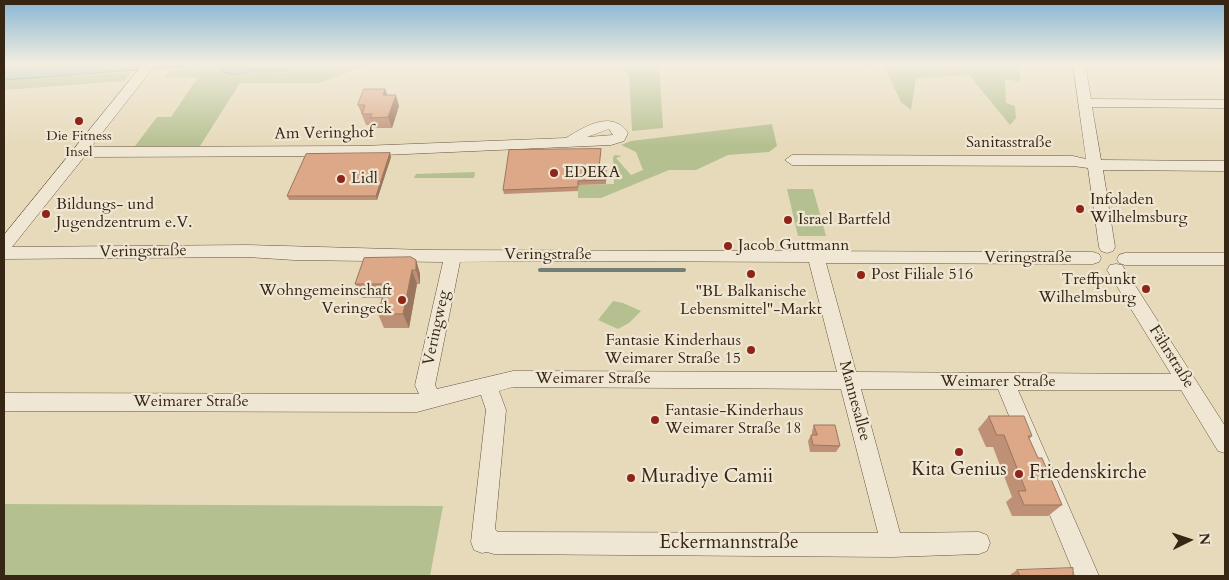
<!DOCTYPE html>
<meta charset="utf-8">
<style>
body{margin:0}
#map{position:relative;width:1229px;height:580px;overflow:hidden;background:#e7dabb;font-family:Cardo,serif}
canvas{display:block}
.frame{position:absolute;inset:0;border:5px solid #382615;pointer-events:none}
.north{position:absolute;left:1164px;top:515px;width:50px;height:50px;-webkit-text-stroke:4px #efe7d3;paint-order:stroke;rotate:86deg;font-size:14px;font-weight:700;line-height:20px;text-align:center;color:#382615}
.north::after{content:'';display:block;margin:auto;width:18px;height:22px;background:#382615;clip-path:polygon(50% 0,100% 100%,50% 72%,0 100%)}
</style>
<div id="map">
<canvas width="1229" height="580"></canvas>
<div class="frame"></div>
<div class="north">N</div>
</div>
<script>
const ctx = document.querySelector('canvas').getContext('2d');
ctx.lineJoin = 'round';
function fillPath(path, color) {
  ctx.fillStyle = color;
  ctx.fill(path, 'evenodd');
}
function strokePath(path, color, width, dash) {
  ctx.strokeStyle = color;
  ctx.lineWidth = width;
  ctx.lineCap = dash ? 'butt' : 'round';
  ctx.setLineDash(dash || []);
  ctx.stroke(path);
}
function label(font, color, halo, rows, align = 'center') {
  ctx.font = font + ' Cardo,serif';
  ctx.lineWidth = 4.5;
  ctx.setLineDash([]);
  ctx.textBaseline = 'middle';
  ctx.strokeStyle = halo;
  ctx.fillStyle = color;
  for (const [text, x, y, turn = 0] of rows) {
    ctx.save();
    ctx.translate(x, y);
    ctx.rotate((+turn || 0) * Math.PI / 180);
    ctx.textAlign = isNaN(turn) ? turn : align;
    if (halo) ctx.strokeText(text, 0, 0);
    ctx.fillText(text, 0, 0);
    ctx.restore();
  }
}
const green = new Path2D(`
 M219 64 224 69 222 72 234 75 264 71 286 73 288 69C276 68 232 71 225 64H370L320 83H240L200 146H135L157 117H171L198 77H164L171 68Z
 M617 64H659L663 128 632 131 629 75Z
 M783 64H1019L1020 82 1005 79 1006 103 1015 106 1016 118 1010 125 969 75 916 78 911 110 901 102 884 66Z
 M131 72 125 81 4 90V80Z
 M772 124 777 146 769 152 728 155 696 170H669L601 198H578V185L614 184 613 157 615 155 622 156 616 158 631 175 643 170 636 152 621 145 631 141Z
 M475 172 474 178H414L416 174Z
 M787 189H813L826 236H798Z
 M613 301 623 303 641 311 629 323 618 329 598 320Z
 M4 504 443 506 430 576H4Z`);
const water = new Path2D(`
 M4 64H217L4 80Z
 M219 64C225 64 228 68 234 68 252 68 270 68 288 69V71H255L234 75 222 72 224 69Z`);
const stream = new Path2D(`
 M540 270H684`);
const minor = new Path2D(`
 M143 64H156L91 147 361 146 566 138C584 127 612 109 628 133L624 141 611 145 361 156 84 157 12 247 247 245 428 250 1093 252 1099 254 1101 258 1099 262 1093 264 826 263 856 372 1171 374 1107 270 1110 265 1116 264 1122 265 1225 426V453L1218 451 1181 390H1018L1099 576H1075L998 389H861L900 533 979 532 987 535 990 543 987 551 979 554 892 557 494 554 487 552 482 553 474 550 471 542 486 410 481 395 417 412 4 411V393L419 394 415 385 443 262 294 260 247 257 4 259V235ZM609 129 613 135 587 137ZM584 261 809 262 837 372 513 371 437 389 435 385 460 262ZM513 387 841 389 878 533 498 532 495 529 506 410 499 391Z
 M1073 64H1085L1091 99 1225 100V108L1092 107 1101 160 1225 161V171L1103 170 1115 247 1113 251 1107 253 1101 251 1099 247 1088 168 1073 166 792 165 785 160 792 155 1073 156 1086 159Z
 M1125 253H1225V265H1125L1119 263 1117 259 1119 255Z`);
const wall = new Path2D(`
 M387 95 399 106 392 128H374L373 125H366L358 105Z
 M391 157 377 200H289L287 196Z
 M600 169 606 170V184L578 185V191L504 194 503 190Z
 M416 260 420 274V284H417L409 328H384L378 314 382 298H362L355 284Z
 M989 416 1032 436 1029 439 1038 458 1062 505 1048 516H1012L1006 502 1012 497 993 447H986L978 429Z
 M814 425 840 446 836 452H810L808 441 811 435H812V431Z
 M1017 570 1073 576H1011L1010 575Z`);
const shadedWall = new Path2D(`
 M385 89 389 99 383 95Z
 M396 95 399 106 392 128 388 117Z
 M390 153 391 157 377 200 376 196Z
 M416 260 420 274V284L416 270Z
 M412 270 417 284 409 328 403 314Z`);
const building = new Path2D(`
 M364 89H385L383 95H396L388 117 370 118 372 114H362L365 105H358Z
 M601 149 599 168 606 170V180L578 181V187L503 190 509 150Z
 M390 153 376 196H287L306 154Z
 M411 257 416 260V270H412L403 314H378L386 284H355L364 258Z
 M989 416H1024L1032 436H1028L1038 458H1042L1062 505H1024L1018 491H1026L1004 435H997Z
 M814 425H835L840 446 813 445 811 435H817Z
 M1073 568V576H1020L1017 570Z`);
const markers = [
 [79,121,5,"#8f2418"],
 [554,173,5,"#8f2418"],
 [341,179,5,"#8f2418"],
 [1080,209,5,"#8f2418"],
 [46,214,5,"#8f2418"],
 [788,220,5,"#8f2418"],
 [728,246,5,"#8f2418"],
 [751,274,5,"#8f2418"],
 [861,275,5,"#8f2418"],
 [1146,289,5,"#8f2418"],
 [402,300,5,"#8f2418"],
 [751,350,5,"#8f2418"],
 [655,420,5,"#8f2418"],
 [959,452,5,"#8f2418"],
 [1019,474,5,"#8f2418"],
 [631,478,5,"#8f2418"]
];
const farPoinames = [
 ["Die Fitness",79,137],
 ["Insel",79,153]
];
const streetNames = [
 ["Am Veringhof",324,134,-1],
 ["Sanitasstraße",1009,143],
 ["Veringstraße",143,252,-1],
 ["Veringstraße",548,255],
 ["Veringstraße",1028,258],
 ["Veringweg",437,328,-78],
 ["Fährstraße",1171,357,58],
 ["Weimarer Straße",593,379],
 ["Weimarer Straße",998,382],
 ["Mannesallee",854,401,75],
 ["Weimarer Straße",191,402]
];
const poiNames = [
 ["EDEKA",564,173],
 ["Lidl",351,179],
 ["Infoladen",1090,200],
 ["Wilhelmsburg",1090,218],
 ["Bildungs- und",56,205],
 ["Jugendzentrum e.V.",56,223],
 ["Israel Bartfeld",798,220],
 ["Jacob Guttmann",738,246],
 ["Post Filiale 516",871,275],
 ["Treffpunkt",1136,280,"right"],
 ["Wilhelmsburg",1136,298,"right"],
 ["Wohngemeinschaft",392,291,"right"],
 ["Veringeck",392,309,"right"],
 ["\"BL Balkanische",751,292,"center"],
 ["Lebensmittel\"-Markt",751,310,"center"],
 ["Fantasie Kinderhaus",741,341,"right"],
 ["Weimarer Straße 15",741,359,"right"],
 ["Fantasie-Kinderhaus",665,411],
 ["Weimarer Straße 18",665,429]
];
const nearPoinames = [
 ["Kita Genius",959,471,"center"],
 ["Friedenskirche",1029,474],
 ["Muradiye Camii",641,478]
];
const nearStreetnames = [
 ["Eckermannstraße",729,544]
];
fillPath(green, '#b5c090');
fillPath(water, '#98b9b7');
strokePath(water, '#727e76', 1);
strokePath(stream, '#727e76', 4);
strokePath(minor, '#64533e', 1);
fillPath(minor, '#efe7d3');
fillPath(wall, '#be9075');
fillPath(shadedWall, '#9b765f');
fillPath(building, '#dda888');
strokePath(building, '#9b765f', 1);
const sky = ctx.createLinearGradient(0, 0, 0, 146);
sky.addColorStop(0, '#88b6d4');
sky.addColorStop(0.44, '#f4eee0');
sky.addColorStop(1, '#f4eee000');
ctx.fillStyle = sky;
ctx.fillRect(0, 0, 1229, 146);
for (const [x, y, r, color] of markers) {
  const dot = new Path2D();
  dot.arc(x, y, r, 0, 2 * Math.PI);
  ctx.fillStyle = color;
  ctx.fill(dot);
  strokePath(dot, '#efe7d3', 2);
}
label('14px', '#382615', '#efe7d3', farPoinames);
label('16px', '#382615', '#efe7d3', streetNames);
label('16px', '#382615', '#efe7d3', poiNames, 'left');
label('19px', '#382615', '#efe7d3', nearPoinames, 'left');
label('19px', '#382615', '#efe7d3', nearStreetnames);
</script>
